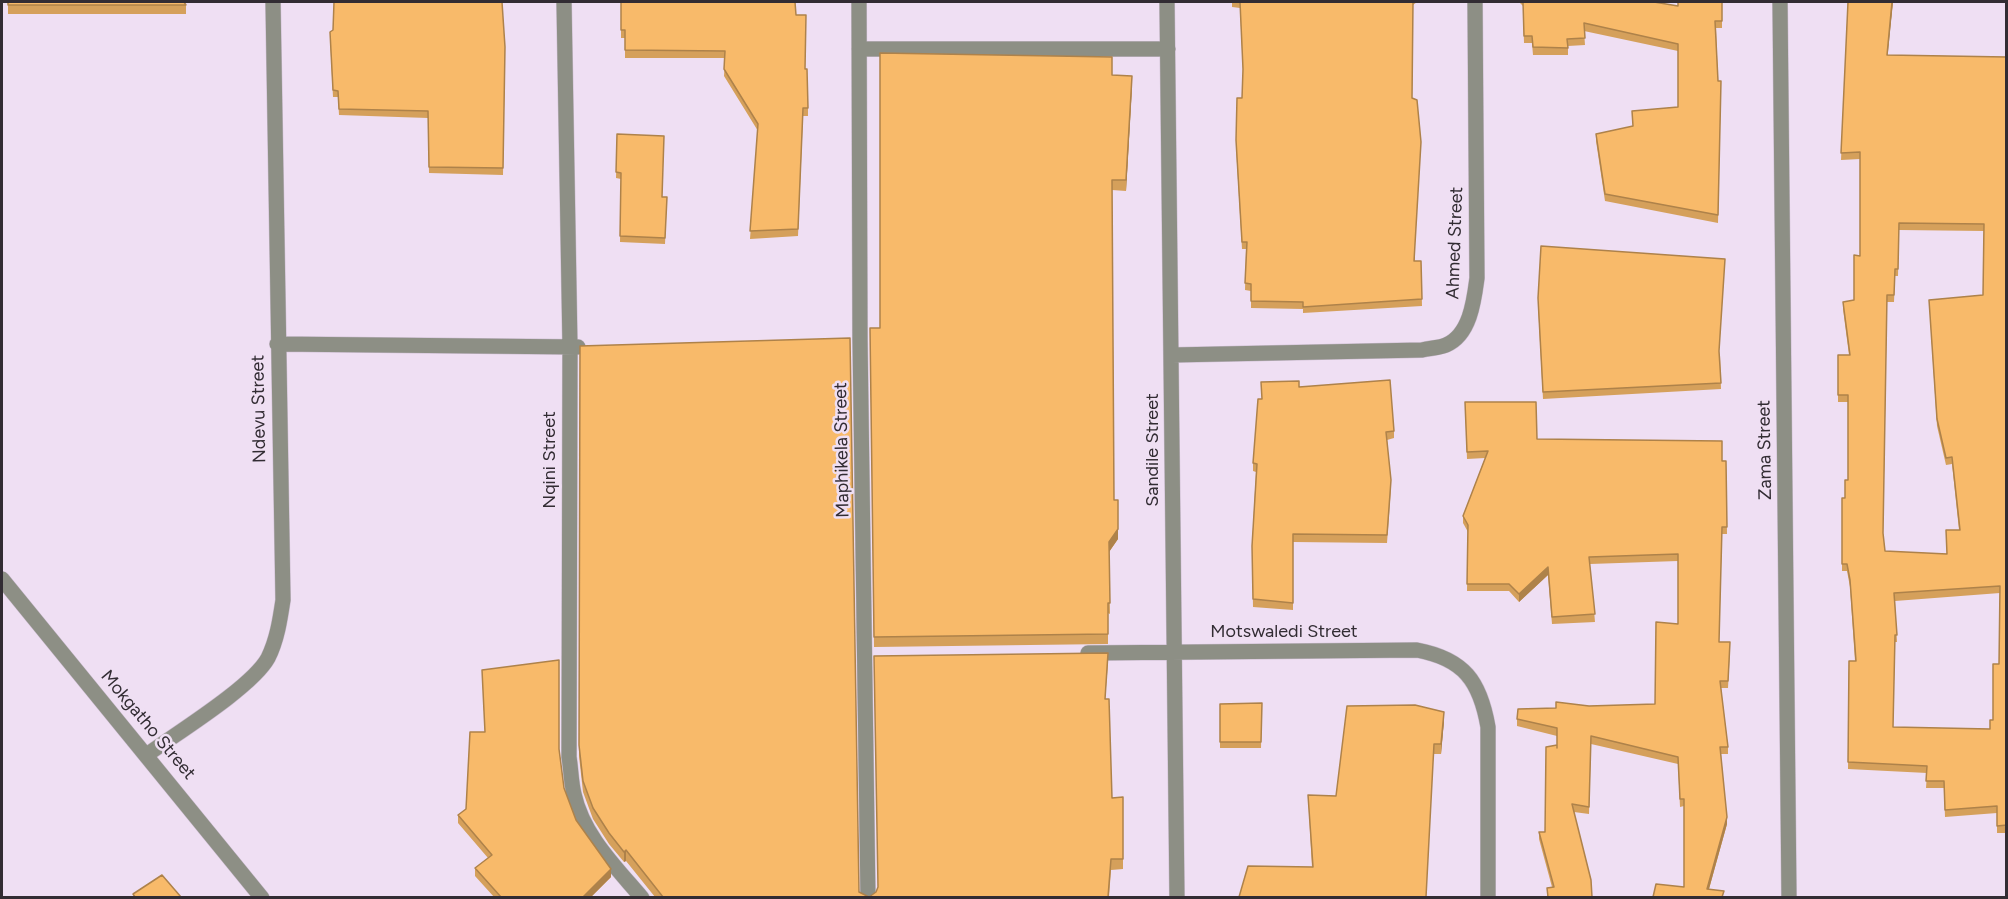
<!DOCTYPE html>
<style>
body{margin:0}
#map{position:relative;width:2008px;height:899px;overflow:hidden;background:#efdff3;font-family:Figtree,sans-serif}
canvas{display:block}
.frame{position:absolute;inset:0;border:3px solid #322c33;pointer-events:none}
</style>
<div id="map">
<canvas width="2008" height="899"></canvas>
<div class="frame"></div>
</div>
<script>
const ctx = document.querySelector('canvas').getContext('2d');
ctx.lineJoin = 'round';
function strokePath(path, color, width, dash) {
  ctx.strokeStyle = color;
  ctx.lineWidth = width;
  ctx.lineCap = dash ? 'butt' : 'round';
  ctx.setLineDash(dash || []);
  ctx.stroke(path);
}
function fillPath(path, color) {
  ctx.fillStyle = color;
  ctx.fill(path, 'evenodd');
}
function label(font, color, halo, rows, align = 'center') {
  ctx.font = font + ' Figtree,sans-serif';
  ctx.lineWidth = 5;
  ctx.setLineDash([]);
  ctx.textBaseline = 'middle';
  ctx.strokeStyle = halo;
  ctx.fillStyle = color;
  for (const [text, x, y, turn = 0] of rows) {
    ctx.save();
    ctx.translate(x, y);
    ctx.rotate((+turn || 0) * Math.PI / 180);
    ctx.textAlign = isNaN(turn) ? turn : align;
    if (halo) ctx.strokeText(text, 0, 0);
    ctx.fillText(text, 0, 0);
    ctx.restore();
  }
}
const minor = new Path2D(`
 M564 2 570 347 569 757C571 769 571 782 574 794 583 835 615 866 642 898
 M859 2 860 339 868 898
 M1167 2 1177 898
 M1780 2 1789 898
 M859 49H1168
 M277 344 578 347
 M1172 355 1422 350C1430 348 1439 348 1446 345 1470 335 1474 301 1477 278L1475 2
 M2 579 262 898
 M1088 653 1417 650C1464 659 1480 681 1488 727V898
 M148 754C177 733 252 687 268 658 277 640 280 620 283 600L273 2`);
const wall = new Path2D(`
 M8 2 186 5V14H8Z
 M621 2 796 15 805 69 808 108V116H803L798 236 750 239 758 131 724 76 725 58H625V38H621Z
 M960 2H1001V3Z
 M1232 2H1417L1413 5 1412 98 1415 261H1421L1422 306 1303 313V309L1251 308V291L1245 290 1246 249H1242L1236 147 1242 98 1243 72 1240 8 1232 7Z
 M1519 2H1654L1678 6 1722 2V28H1716L1718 81H1721L1718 223 1605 201 1596 141V134L1633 126 1632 111 1678 107V51L1584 31 1585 45 1568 46V55H1533L1532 43H1524L1523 6Z
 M1848 2H1893L1887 55 2007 57V833H1997V813L1945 817 1944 788H1926L1927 773 1848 769 1849 661H1855L1850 587 1847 571H1842V498H1845L1848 480V402H1838V355H1849L1843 309V302L1854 300 1860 256V159L1841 160ZM1899 230 1984 231 1983 295 1929 300 1937 426 1946 465 1952 464 1959 530H1946L1947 554 1885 551 1883 534 1887 302H1894L1895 276H1898ZM2000 593 1999 664 1993 720 1990 729 1893 727 1895 642H1897L1895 601Z
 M333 30 505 47 503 175 429 173 428 118 339 115 338 97H333L330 38Z
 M1112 75 1132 86 1126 191 1112 190 1114 500 1118 539 1109 552 1110 614 1108 613V644L874 647 870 328H880Z
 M617 134 662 197H667L665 244 620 242 621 179 616 178Z
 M1538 305 1720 355 1721 389 1543 399Z
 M580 346 859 892 869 897 876 892 1108 664 1105 699 1112 798 1123 797V869L1111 870 1109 897H655L626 861 624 862 609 844 593 819 583 792 579 756Z
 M1299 387 1394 431V438L1387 440 1391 488 1387 543 1293 542V610L1253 607 1252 546 1256 472 1253 471V463L1262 399Z
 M1465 402 1537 439 1726 461 1727 534H1722L1719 642 1730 650 1728 688H1721L1728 747V754H1721L1727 824 1709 889 1724 897 1684 887V806L1680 807 1678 764 1591 744 1589 814 1574 812 1592 897H1547V888L1552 887 1539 839V832H1545L1557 747V736L1517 726V719L1589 706 1655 704 1678 624V561L1590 564 1595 622 1552 624 1548 575 1519 602 1509 591H1467L1468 532 1463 523V516L1485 458 1467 459Z
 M482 670 559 749 564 788 576 820 611 877 591 897H494L475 876V868L488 858 458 823V815L466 809 485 732Z
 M1262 703 1261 748H1220V704Z
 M1444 721 1441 754H1434L1312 867 1308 795 1336 796Z`);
const shadedWall = new Path2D(`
 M1892 2H1893L1887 62V55Z
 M1132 76V86L1126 191V180Z
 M1118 529V539L1109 552V542Z
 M1548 567V575L1519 602V594Z
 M1444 712V721L1441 754V744Z
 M1727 817V824L1707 896V889Z
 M626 850V861L624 862V852Z
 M611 869V877L591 897H583Z`);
const building = new Path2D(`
 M8 2H184L186 5H8Z
 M334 2H502L505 47 503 168 429 167 428 111 339 109 338 91 333 90 330 32 333 30Z
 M621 2H795L796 15H806L805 69H807L808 108H803L798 229 750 231 758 124 724 69 725 51 625 50V30H621Z
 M1240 2H1413L1412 98 1417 100 1421 142 1414 261H1421L1422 299 1303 307V302L1251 301V284L1245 283 1247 242H1242L1236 140 1237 98H1242L1243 69Z
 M1523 2H1654L1678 6V2H1722V21H1715L1718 81H1721L1718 215 1605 194 1596 134 1633 126 1632 111 1678 107V44L1584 23 1585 38 1567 39 1568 48 1533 47 1532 36H1524Z
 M1848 2H1892L1887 55 2007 57V825L1997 826V806L1945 810 1944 781H1926L1927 766 1848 762 1849 661H1856L1850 580 1847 564H1842V498H1845V480H1848V395H1838V355H1850L1843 302 1854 300V255L1860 256V152L1841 153ZM1899 223 1984 224 1983 295 1929 300 1937 419 1946 458 1952 457 1960 530H1946L1947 554 1885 551 1883 533 1887 295H1894L1895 269H1898ZM2000 586 1999 664H1993V720H1990V729L1893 727 1895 635H1897L1894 593Z
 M880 53 1112 57V75L1132 76 1126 180H1112L1114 500H1118V529L1109 542 1110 603H1108V634L874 637 870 328H880Z
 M617 134 664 136 662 197H667L665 238 620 236 621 173 616 172Z
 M1541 246 1725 259 1719 351 1721 383 1543 392 1538 298Z
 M850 338 859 892 869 897 876 892 878 887 874 656 1108 653 1105 699H1109L1112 798 1123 797V859H1111L1108 897H663L626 850 624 852 609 833 593 808 583 781 579 745 580 346Z
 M1390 380 1394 431 1386 432 1391 480 1387 535 1293 534V603L1253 599 1252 546 1257 464 1253 463 1258 399H1262L1261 382 1299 381V387Z
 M1465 402H1536L1537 439 1722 441V461H1726L1727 527H1722L1719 642H1730L1728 681H1720L1728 747H1720L1727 817 1707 889 1724 891 1722 897H1653L1656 884 1684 887V799H1680L1678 757 1591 736 1589 807 1572 804 1591 880 1592 897H1548L1547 888 1554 887 1539 832H1545L1546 747 1557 745V748V728L1517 719 1518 709 1556 708V702L1589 706 1655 704 1656 622 1678 624V554L1589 557 1595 614 1552 617 1548 567 1519 594 1509 584H1467L1468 525 1463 516 1488 451 1467 452Z
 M559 660V749L564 788 576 820 611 869 583 897H501L475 868 492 855 458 815 466 809 470 732H485L482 670Z
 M1262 703 1261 742H1220V704Z
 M1415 705 1444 712 1441 744H1434L1426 897H1239L1248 866 1313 867 1308 795 1336 796 1347 706Z
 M162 875 181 897H135L133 894Z`);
const streetNames = [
 ["Ahmed Street",1455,243,-88],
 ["Ndevu Street",259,409,-91],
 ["Maphikela Street",842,450,-91],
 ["Sandile Street",1153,450,-90],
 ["Zama Street",1765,450,-91],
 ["Nqini Street",550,460,-90],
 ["Motswaledi Street",1284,632],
 ["Mokgatho Street",148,725,50]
];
strokePath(minor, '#c9bbcd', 16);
strokePath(minor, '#8d8f85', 15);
fillPath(wall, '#d5a05b');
fillPath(shadedWall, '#ae824a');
fillPath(building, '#f8ba6a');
strokePath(building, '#ae824a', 1.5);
label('18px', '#322c33', '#efdff3', streetNames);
</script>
